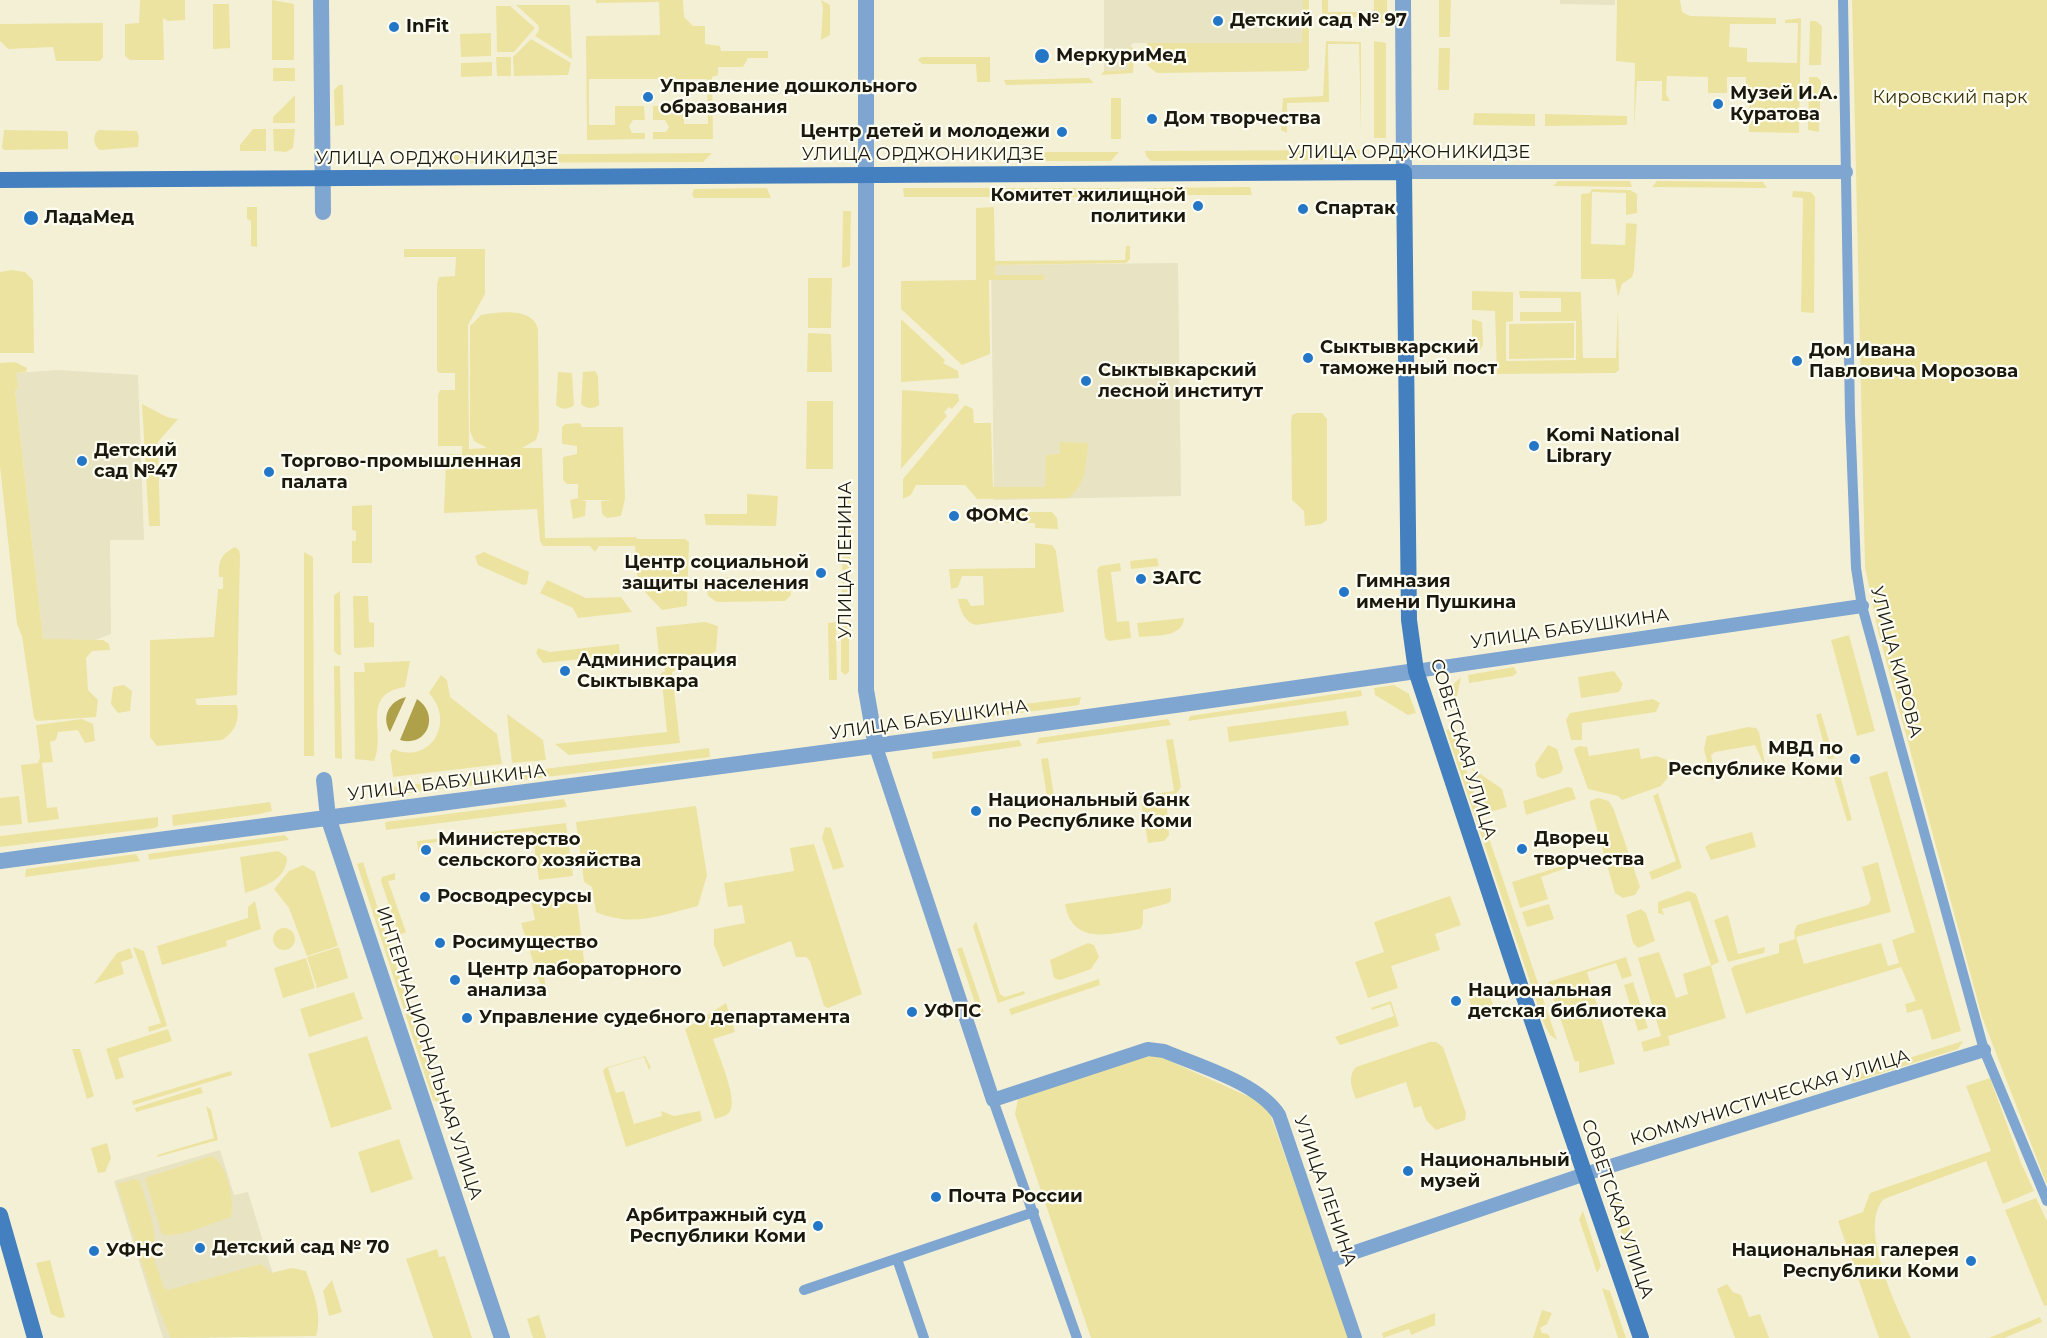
<!DOCTYPE html>
<meta charset="utf-8">
<style>
body{margin:0}
canvas{display:block;background:#f4f0d6}
</style>
<canvas width="2047" height="1338"></canvas>
<script>
const ctx = document.querySelector('canvas').getContext('2d');
ctx.lineJoin = 'round';
function fillPath(path, color) {
  ctx.fillStyle = color;
  ctx.fill(path, 'evenodd');
}
function strokePath(path, color, width, dash) {
  ctx.strokeStyle = color;
  ctx.lineWidth = width;
  ctx.lineCap = dash ? 'butt' : 'round';
  ctx.setLineDash(dash || []);
  ctx.stroke(path);
}
function label(font, color, halo, rows, align = 'center') {
  ctx.font = font + ' Montserrat,sans-serif';
  ctx.lineWidth = 4.5;
  ctx.setLineDash([]);
  ctx.textBaseline = 'middle';
  ctx.strokeStyle = halo;
  ctx.fillStyle = color;
  for (const [text, x, y, turn = 0] of rows) {
    ctx.save();
    ctx.translate(x, y);
    ctx.rotate((+turn || 0) * Math.PI / 180);
    ctx.textAlign = isNaN(turn) ? turn : align;
    if (halo) ctx.strokeText(text, 0, 0);
    ctx.fillText(text, 0, 0);
    ctx.restore();
  }
}
const built = new Path2D(`
 M1104 0H1303V43H1133L1130 46 1128 70 1104 71Z
 M1560 0H1615V5L1560 4Z
 M1178 263 1181 496 994 500 991 265Z
 M58 370 138 375 144 540H110L111 634 95 640H43L15 390 0 382V374Z
 M220 1150 234 1195 248 1192 285 1314 208 1338H163L114 1181Z`);
const green = new Path2D(`
 M140 0H185V20L168 21 163 18 164 60H130L125 56V24L139 23Z
 M272 0 294 4V60H272Z
 M596 0H683L684 17 693 26H705V44L720 46 721 51H768V58H748L743 67H718V75L712 77 713 139H653V132H666L669 127 665 120H653V106H684V124H708L707 79H589V125H615V106H644L645 120H633L629 126 632 133H645V139L587 140 586 36 660 35 659 2 596 3Z
 M821 0 830 5V35L821 40 823 7Z
 M1303 0H1309V68L1306 71 1157 73 1148 66 1147 43H1302Z
 M1322 0H1328V12H1359V17L1325 18 1322 15Z
 M1374 0H1387V23H1373Z
 M1439 0H1451L1450 37H1439Z
 M1617 0H1680L1682 12 1690 16 1776 18V24H1730L1729 47 1747 48V62L1797 63 1798 23H1785V20L1801 18 1799 133 1749 132V102H1746V77H1727V93H1708V77L1667 76 1666 94 1670 101H1662V81H1637L1634 130 1635 63 1616 61Z
 M1852 0H2047V1185L1982 1017 1878 631 1865 567Z
 M213 4H229L230 48 213 49Z
 M516 5H570L572 59 535 36 539 30 538 25Z
 M496 6H510L535 28 514 52H497Z
 M1810 21H1816L1822 26 1821 65H1809Z
 M103 23V57L100 61H56L53 47 8 49 0 41V24Z
 M491 33V56L461 57 460 34Z
 M531 39 571 63 568 75 514 76 513 57Z
 M1326 41 1361 42V135L1359 44H1328L1329 102 1287 103V133L1281 130 1283 98 1323 96Z
 M1374 41 1386 43V138H1374Z
 M1130 46 1134 49 1133 73 1101 75 1104 71 1128 70Z
 M1439 48H1450L1449 90H1438Z
 M496 57H511V76H497Z
 M921 57H990V82H977L976 64H922L918 60Z
 M492 62V76L461 77V63Z
 M273 68H295V81H273Z
 M1809 77H1817L1821 81 1819 132 1808 130Z
 M1089 78 1094 83 1006 85 1004 80Z
 M339 85H343L344 125 335 126 334 90Z
 M295 95V123H273V117Z
 M1111 98H1121V139H1111Z
 M1474 113 1535 114V126L1473 125Z
 M1545 114 1627 116V125L1545 126Z
 M253 129H266V151H240V145Z
 M273 129H295L293 148 286 152 274 151Z
 M4 130 66 131 68 133V149L4 150 2 148Z
 M99 130 137 131 139 137 138 147 100 150C93 146 92 134 99 130Z
 M1360 150 1359 160 1151 161 1146 156 1145 151Z
 M1038 152H1119L1111 161H1043Z
 M712 153 703 162 443 163V155Z
 M1558 181H1630L1632 187 1553 186Z
 M1657 181 1763 182 1767 188 1652 187Z
 M1250 187 1252 195H1143L1147 188Z
 M767 188 771 198H694L692 194 694 189Z
 M903 188H1120L1123 197H904Z
 M1592 189 1630 190 1637 194V213L1626 215V193L1592 192 1591 244 1625 245 1626 223 1637 224 1634 271 1632 277 1622 284 1618 297 1615 279H1581V194L1590 193Z
 M1793 191 1811 192 1815 197 1814 313 1801 312 1803 198 1792 197Z
 M247 207H257V247L251 246V221L247 219Z
 M994 207 995 261 1125 260 1126 246H1130V259L1126 263 995 265V275H1044V280H989L990 354 962 365 901 309V281L976 280V208Z
 M843 211H851L850 266 842 268Z
 M404 249H485V294L468 325 469 449 487 448 474 441 470 431V326L481 315C499 312 534 307 538 330L539 430 536 440 522 448H542L545 538 636 537 637 539H685L689 542 687 606 662 610 638 585 635 546H599L595 552 590 546H543L540 541 537 509 444 513 446 457 447 454H462V446H438V395L440 390H455V373H439L437 370V284L439 277 455 276 456 257H404Z
 M12 270 25 272 33 280 34 353H0V272Z
 M808 278H832L831 328H808Z
 M1472 291 1513 292V321L1506 322V361L1576 360V321H1520V312H1561V298H1520L1519 291 1581 292 1583 358H1616L1618 306 1619 370 1615 373 1497 374 1495 311 1472 310Z
 M901 319 945 360 943 363 958 371 959 378 901 382Z
 M1472 319 1482 322 1483 345 1480 350H1472Z
 M1574 323V358L1509 359V324Z
 M808 333 831 334 832 372H807Z
 M15 362 27 368 26 372 16 373 18 388 15 390 43 639 103 640 109 644 110 650 92 651 86 658 88 690 98 700 96 717 37 721 34 718 22 636 17 624 0 466V363Z
 M595 371 598 376 599 405C594 409 586 409 581 404L583 372Z
 M558 372 572 373 574 405C568 410 561 410 556 405Z
 M902 390 958 394 959 401 952 409 949 407 944 412 947 416 901 469Z
 M807 401H833V469H806Z
 M142 404 167 417 178 419 158 442 160 526H149Z
 M965 405 973 409 974 423H991L993 487H1045L1046 455 1060 454V442L1088 443C1086 463 1086 486 1068 498L977 499 965 485H916L911 495 903 499V479Z
 M1297 413H1322L1327 419V520L1321 524 1305 526 1304 511 1292 500 1291 421 1292 415Z
 M580 423 582 427H623L625 499 621 516 607 518 602 514 601 501 613 500H581L586 501 585 516 573 519 570 500 578 498V484H567L563 480V457L577 454V446L562 444V427L565 424Z
 M747 494 778 496 776 526 706 525 704 514H747Z
 M843 495 850 500V595L848 600 842 601Z
 M372 505V563H352V541H356V531L352 530V506Z
 M995 512H1052L1057 518 1058 529 1035 528V523H996Z
 M1035 543 1052 545 1056 551 1064 612 976 625C964 622 960 610 958 599H967L971 606 984 605 983 576H962L958 587 951 589 949 569 1035 568Z
 M235 547 239 550 240 555 237 695 195 699 197 705H237C240 720 235 732 222 740L157 746 150 737V640L214 637 218 589H223V577H219C218 561 221 554 235 547Z
 M304 552 313 557 314 756H304Z
 M484 552 529 572 527 584 523 585 478 565 475 556Z
 M1157 558 1159 566 1131 569 1130 561Z
 M1120 563 1121 571 1111 572 1117 622 1129 621 1131 638 1109 641 1105 638 1097 570 1100 566Z
 M704 577 790 579 791 595 785 601 717 602 708 596Z
 M547 580 586 598 621 597 632 612 578 618 573 608 540 593Z
 M340 591 341 655H338L334 651V595Z
 M353 596H368L369 622 374 623V647L354 648Z
 M841 618 849 623V672L845 675 841 671Z
 M1184 618C1183 638 1155 635 1139 637L1137 623Z
 M705 622 718 626 716 651 708 656 674 662 675 671 672 672 680 743 569 755 555 744 667 732 661 673 665 672 664 665H660L656 627Z
 M836 622 837 680H829L828 623Z
 M1849 635 1875 731 1857 736 1831 640Z
 M619 644 620 655 543 663 536 653 538 648 550 652Z
 M410 661 405 687C359 694 387 733 374 761L355 759 354 672H365L364 663Z
 M334 666H340L342 759 335 758Z
 M1514 667 1517 673 1513 676 1469 683 1468 675Z
 M1614 671 1623 684 1619 692 1581 698 1578 677Z
 M441 675 447 680 450 697 497 734 502 764 393 777 390 754 393 749C430 765 456 723 429 693Z
 M1461 677 1454 710 1445 711 1447 690Z
 M124 685 132 691 130 711 118 713 111 704 113 687Z
 M1394 685 1409 694 1416 713 1408 715 1375 695 1374 688Z
 M1361 690 1362 696 1188 721 1190 716Z
 M1081 697 1079 705 937 724 936 715Z
 M1653 699 1660 703 1656 712 1582 723V740H1571L1566 720 1570 713Z
 M1346 711 1349 725 1229 742 1227 727Z
 M1821 713 1834 758 1828 759 1816 715Z
 M507 714 543 740 546 760 512 763Z
 M82 719 93 724 95 741 85 743 78 730 58 732 56 740 50 742 53 762 42 763 47 808 57 807 59 819 28 823 21 765 38 763 40 757 36 725Z
 M1168 719 1171 725 1036 744 1039 738Z
 M1748 727 1756 728 1759 732 1766 769 1755 745 1715 752 1711 755 1715 777 1712 781 1704 749 1707 736Z
 M1452 728 1557 1040 1550 1035 1544 1024 1446 730Z
 M1173 739 1181 787 1167 807 1169 835 1164 841 1148 843 1140 796 1174 791 1166 740Z
 M1019 740 1022 746 933 759 932 752Z
 M1548 745 1557 749 1563 768 1561 773 1542 779 1537 776 1535 764Z
 M1579 746 1587 747 1589 756 1639 748 1641 759 1657 756 1667 760 1670 775 1661 786 1622 800 1618 796 1588 789 1575 753 1574 749Z
 M709 748 710 757 522 780 513 773Z
 M1048 758 1055 802 1048 803 1041 759Z
 M1472 768 1502 789 1507 807 1487 813Z
 M1887 771 1961 1031 1932 1040 1922 1009 1907 1013 1905 1004 1916 1001 1901 967 1746 1014 1731 969 1734 966 1779 953V944L1795 939 1794 932 1797 925 1868 905 1871 899 1862 867 1878 862 1891 912 1796 937 1804 964 1881 943 1888 966 1899 963 1892 940 1915 932 1869 777Z
 M1839 772 1852 820 1847 821 1833 774Z
 M503 774 500 782 374 797 373 789Z
 M1568 787 1572 788 1576 799 1526 815 1523 801Z
 M1658 793 1682 868 1652 880 1649 872 1676 861 1653 796Z
 M19 796 22 824 0 826V798Z
 M1598 798 1609 801 1614 810 1640 887 1635 895 1623 898 1615 893 1590 805V801Z
 M564 799 567 807 386 830 385 822Z
 M270 802 272 811 260 814 173 826 172 815Z
 M696 806 707 875 698 906C661 915 633 928 596 912L592 887 584 882 576 822Z
 M158 817V826L155 828 0 847V836Z
 M566 823 573 876 539 880 532 831 421 844V851H418L417 841Z
 M825 827 831 828 844 867 833 870 822 838Z
 M1752 832 1756 847 1711 860 1705 847 1709 844Z
 M285 835 289 840 149 860 148 854Z
 M814 844 862 994 828 1008 824 1006 810 961 806 957H796L791 941 723 967 714 945V929L745 923 742 905 728 907 724 883 794 871 790 848Z
 M278 851 287 857C287 880 263 887 245 893L240 857Z
 M136 854 140 861 25 877 26 869Z
 M363 862 440 1103 433 1100 357 864Z
 M1571 863 1572 866 1541 877 1548 899 1520 908 1512 882Z
 M303 865 315 872 338 946 307 956 289 908 274 889 289 871Z
 M395 873V880L388 881 406 932 399 935 381 881 382 877Z
 M1171 888V900L1169 903 1143 910V924L1140 929C1111 934 1072 946 1065 904Z
 M1688 891 1696 894 1719 962 1711 966 1726 1018 1668 1036 1670 1045 1644 1052 1641 1042 1661 1036 1638 958 1659 952 1676 998 1688 994 1683 974 1711 965 1690 901 1662 909 1664 915 1658 913V902Z
 M573 896 577 900 585 969 544 975 547 997 544 996 521 923 535 920 531 900Z
 M1450 896 1461 925 1435 934 1440 950 1391 966 1398 988 1368 998 1355 962 1384 952 1374 922Z
 M255 901 261 929 226 941 227 946 162 965 157 946 248 918V907Z
 M1549 904 1554 919 1527 927 1522 912Z
 M1641 909 1646 913 1655 941 1638 948 1633 943 1626 915Z
 M1728 915 1738 954 1765 947 1764 953 1728 962 1714 920Z
 M976 921 1000 994 1005 997 1024 991 1025 994 998 1003 973 927Z
 M273 939a11 11 0 1 1 22 0a11 11 0 1 1-22 0Z
 M1088 943 1094 945 1099 957 1091 969 1060 980 1054 978 1050 960Z
 M133 947 144 951 167 1026 149 1032 148 1027 161 1023Z
 M339 947 348 978 317 988 307 957Z
 M962 947 984 1012H978L957 949Z
 M130 948 133 958 121 962 124 974 94 984 117 953Z
 M1626 957 1632 976 1622 979 1616 963 1587 972 1615 1064 1579 1073V1061L1575 1062 1548 982Z
 M306 958 315 988 283 998 274 968Z
 M1099 979 1100 985 1011 1015 1009 1009Z
 M1633 982 1648 1028 1638 1031 1624 985Z
 M354 992 363 1019 309 1037 300 1009Z
 M1489 993 1494 1007 1474 1013 1469 999Z
 M1391 1001 1399 1026 1340 1045 1335 1037 1394 1016 1390 1004 1372 1010 1371 1008Z
 M726 1003 735 1032 713 1039C718 1054 736 1095 731 1109 729 1116 721 1117 715 1119L685 1029Z
 M168 1029 172 1041 118 1058 124 1077 116 1080 106 1049Z
 M367 1036 392 1109 331 1128 308 1054Z
 M1963 1041 1958 1049 1853 1082 1848 1077Z
 M1430 1042H1436L1443 1047 1466 1113 1465 1120 1436 1130 1426 1120 1421 1106 1414 1108 1406 1082 1356 1099C1352 1089 1347 1076 1356 1067Z
 M72 1049H80L94 1096 87 1099Z
 M1147 1055 1161 1057 1256 1100 1269 1111 1350 1338H1091L1015 1114 1018 1099Z
 M645 1056 651 1067 649 1070 644 1057 608 1068 616 1093 624 1091 634 1124 662 1116 661 1111 674 1116 700 1111 702 1121 626 1147 603 1071 605 1068Z
 M231 1071 232 1075 133 1105 132 1101Z
 M1990 1078 2021 1163 2034 1191 2003 1204 1986 1161 1884 1199C1857 1226 1897 1308 1911 1338H1879L1838 1221 1863 1212 1870 1193 1991 1151 1966 1086Z
 M201 1087 203 1093 136 1112 135 1108Z
 M206 1106 211 1110 218 1140 157 1157V1155L214 1138Z
 M399 1139 413 1179 371 1193 358 1152Z
 M107 1143 111 1158 105 1172 98 1173 91 1148Z
 M211 1156C227 1162 235 1201 231 1217 215 1222 177 1239 162 1234L145 1178Z
 M136 1179 140 1181 152 1221 155 1239 152 1252 164 1288 168 1290 261 1264 271 1273 292 1268 306 1271C313 1291 323 1315 316 1336L171 1338 151 1291 117 1184Z
 M2036 1198 2047 1221V1305L2044 1306 2005 1210Z
 M1611 1201 1621 1202 1643 1267 1634 1270Z
 M1583 1211 1601 1266 1597 1273 1579 1219Z
 M437 1249 439 1257 445 1256 472 1338H433L406 1259Z
 M50 1260 65 1317 60 1318 51 1314 36 1263Z
 M332 1280 342 1312 329 1316 323 1291Z
 M1727 1284 1733 1292 1741 1295 1749 1317 1760 1314 1769 1338H1735L1717 1289Z
 M1602 1288 1610 1291 1626 1338H1618Z
 M1542 1310 1552 1313 1547 1324 1540 1328 1542 1333 1548 1334 1550 1338H1533Z
 M1435 1313V1325L1411 1335 1409 1329 1383 1338 1382 1333Z
 M539 1315 546 1338H533L527 1319Z
 M2040 1317 2042 1322 2004 1338H1989Z`);
const water = new Path2D(`
 M406 697 390 732C381 717 389 701 406 697Z
 M417 699C440 714 428 748 400 740Z`);
const pedestrian = new Path2D(`
 M1843 0 1850 415 1856 568 1862 606 1984 1050 2047 1201
 M993 1100 1077 1338
 M897 1259 924 1338
 M804 1290 1034 1212`);
const minor = new Path2D(`
 M1404 172H1846
 M1416 671 1862 606
 M876 747 993 1100 1148 1049 1164 1051C1199 1066 1259 1083 1279 1115L1355 1338
 M1329 1261 1585 1174 1984 1050`);
const tertiary = new Path2D(`
 M321 0 323 212
 M866 0V690L876 747
 M1403 0 1404 172
 M324 780 328 817 502 1338
 M0 861C472 798 945 739 1416 671`);
const secondary = new Path2D(`
 M0 180 1404 172 1409 620 1416 671 1524 997 1641 1338
 M0 1215 35 1338`);
const markers = [
 [1218,21,6,"#2477c6"],
 [394,27,6,"#2477c6"],
 [1042,56,8,"#2477c6"],
 [648,97,6,"#2477c6"],
 [1718,104,6,"#2477c6"],
 [1152,119,6,"#2477c6"],
 [1062,132,6,"#2477c6"],
 [1198,206,6,"#2477c6"],
 [1303,209,6,"#2477c6"],
 [31,218,8,"#2477c6"],
 [1308,358,6,"#2477c6"],
 [1797,361,6,"#2477c6"],
 [1086,381,6,"#2477c6"],
 [1534,446,6,"#2477c6"],
 [82,461,6,"#2477c6"],
 [269,472,6,"#2477c6"],
 [954,516,6,"#2477c6"],
 [821,573,6,"#2477c6"],
 [1141,579,6,"#2477c6"],
 [1344,592,6,"#2477c6"],
 [565,671,6,"#2477c6"],
 [1855,759,6,"#2477c6"],
 [976,811,6,"#2477c6"],
 [1522,849,6,"#2477c6"],
 [426,850,6,"#2477c6"],
 [425,897,6,"#2477c6"],
 [440,943,6,"#2477c6"],
 [455,980,6,"#2477c6"],
 [1456,1001,6,"#2477c6"],
 [912,1012,6,"#2477c6"],
 [467,1018,6,"#2477c6"],
 [1408,1171,6,"#2477c6"],
 [936,1197,6,"#2477c6"],
 [818,1226,6,"#2477c6"],
 [200,1248,6,"#2477c6"],
 [94,1251,6,"#2477c6"],
 [1971,1261,6,"#2477c6"]
];
const poiNames = [
 ["Детский сад № 97",1230,21],
 ["InFit",406,27],
 ["МеркуриМед",1056,56],
 ["Управление дошкольного",660,87],
 ["образования",660,108],
 ["Музей И.А.",1730,94],
 ["Куратова",1730,115],
 ["Дом творчества",1164,119],
 ["Центр детей и молодежи",1050,132,"right"],
 ["Комитет жилищной",1186,196,"right"],
 ["политики",1186,217,"right"],
 ["Спартак",1315,209],
 ["ЛадаМед",44,218],
 ["Сыктывкарский",1320,348],
 ["таможенный пост",1320,369],
 ["Дом Ивана",1809,351],
 ["Павловича Морозова",1809,372],
 ["Сыктывкарский",1098,371],
 ["лесной институт",1098,392],
 ["Komi National",1546,436],
 ["Library",1546,457],
 ["Детский",94,451],
 ["сад №47",94,472],
 ["Торгово-промышленная",281,462],
 ["палата",281,483],
 ["ФОМС",966,516],
 ["Центр социальной",809,563,"right"],
 ["защиты населения",809,584,"right"],
 ["ЗАГС",1153,579],
 ["Гимназия",1356,582],
 ["имени Пушкина",1356,603],
 ["Администрация",577,661],
 ["Сыктывкара",577,682],
 ["МВД по",1843,749,"right"],
 ["Республике Коми",1843,770,"right"],
 ["Национальный банк",988,801],
 ["по Республике Коми",988,822],
 ["Дворец",1534,839],
 ["творчества",1534,860],
 ["Министерство",438,840],
 ["сельского хозяйства",438,861],
 ["Росводресурсы",437,897],
 ["Росимущество",452,943],
 ["Центр лабораторного",467,970],
 ["анализа",467,991],
 ["Национальная",1468,991],
 ["детская библиотека",1468,1012],
 ["УФПС",924,1012],
 ["Управление судебного департамента",479,1018],
 ["Национальный",1420,1161],
 ["музей",1420,1182],
 ["Почта России",948,1197],
 ["Арбитражный суд",806,1216,"right"],
 ["Республики Коми",806,1237,"right"],
 ["Детский сад № 70",212,1248],
 ["УФНС",106,1251],
 ["Национальная галерея",1959,1251,"right"],
 ["Республики Коми",1959,1272,"right"]
];
const parkNames = [
 ["Кировский парк",1950,98]
];
const streetNames = [
 ["УЛИЦА ОРДЖОНИКИДЗЕ",1409,153],
 ["УЛИЦА ОРДЖОНИКИДЗЕ",923,155],
 ["УЛИЦА ОРДЖОНИКИДЗЕ",437,159],
 ["УЛИЦА ЛЕНИНА",846,560,-90],
 ["УЛИЦА БАБУШКИНА",1570,629,-8],
 ["УЛИЦА КИРОВА",1896,662,75],
 ["УЛИЦА БАБУШКИНА",929,720,-8],
 ["СОВЕТСКАЯ УЛИЦА",1463,749,73],
 ["УЛИЦА БАБУШКИНА",447,783,-7],
 ["ИНТЕРНАЦИОНАЛЬНАЯ УЛИЦА",429,1053,72],
 ["КОММУНИСТИЧЕСКАЯ УЛИЦА",1770,1098,-17],
 ["УЛИЦА ЛЕНИНА",1325,1191,71],
 ["СОВЕТСКАЯ УЛИЦА",1617,1209,71]
];
fillPath(built, '#e8e3c2');
fillPath(green, '#ede3a0');
fillPath(water, '#afa149');
strokePath(pedestrian, '#7fa6d1', 10);
strokePath(minor, '#7fa6d1', 14);
strokePath(tertiary, '#7fa6d1', 16);
strokePath(secondary, '#4480bf', 16);
for (const [x, y, r, color] of markers) {
  const dot = new Path2D();
  dot.arc(x, y, r, 0, 2 * Math.PI);
  ctx.fillStyle = color;
  ctx.fill(dot);
  strokePath(dot, '#fefdf2', 2);
}
label('bold 18px', '#1a180f', '#fefdf2', poiNames, 'left');
label('18px', '#3b340e', '#fefdf2', parkNames);
label('18px', '#1a180f', '#fefdf2', streetNames);
</script>
